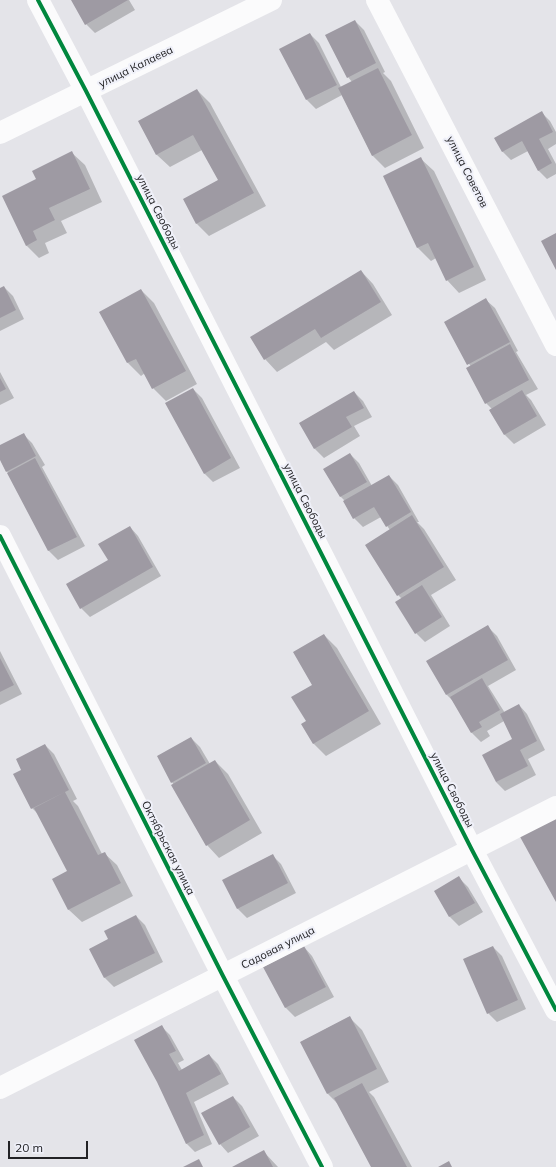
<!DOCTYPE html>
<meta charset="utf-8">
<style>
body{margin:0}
#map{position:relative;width:556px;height:1167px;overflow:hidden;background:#e4e4e9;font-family:Mulish,sans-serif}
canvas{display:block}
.scale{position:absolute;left:8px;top:1141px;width:80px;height:18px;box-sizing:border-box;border:2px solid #222225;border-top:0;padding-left:5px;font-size:12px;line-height:14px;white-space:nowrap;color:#222225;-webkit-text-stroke:3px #eff0f9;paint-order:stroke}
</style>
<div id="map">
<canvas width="556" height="1167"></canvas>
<div class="scale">20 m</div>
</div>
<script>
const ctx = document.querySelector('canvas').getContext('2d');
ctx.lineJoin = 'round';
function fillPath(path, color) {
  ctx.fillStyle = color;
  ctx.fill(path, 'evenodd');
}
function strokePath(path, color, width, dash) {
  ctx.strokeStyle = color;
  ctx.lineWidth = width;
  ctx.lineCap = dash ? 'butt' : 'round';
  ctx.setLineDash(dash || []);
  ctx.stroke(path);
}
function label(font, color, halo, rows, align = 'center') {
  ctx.font = font + ' Mulish,sans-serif';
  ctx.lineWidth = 4;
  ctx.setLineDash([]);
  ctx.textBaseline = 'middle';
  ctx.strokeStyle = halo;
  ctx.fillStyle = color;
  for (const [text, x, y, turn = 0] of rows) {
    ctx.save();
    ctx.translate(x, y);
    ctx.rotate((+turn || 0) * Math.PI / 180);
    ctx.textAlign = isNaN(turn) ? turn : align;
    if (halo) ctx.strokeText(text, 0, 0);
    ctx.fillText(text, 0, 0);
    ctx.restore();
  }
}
const shadow = new Path2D(`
 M72 0H129L135 10 95 33 86 24Z
 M355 21 364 30 385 72 383 73 391 81 424 148 385 168 372 155 342 95 316 109 307 100 281 49 310 34 319 43 341 87 352 82 348 77Z
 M197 90 210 103 266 206 209 236 197 224 184 200 219 180 202 150 170 167 157 155 139 122Z
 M542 113 550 121 556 132V144L548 149 556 164V174L547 179 538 170 528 151 511 160 502 151Z
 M72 153 85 165 102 202 61 221 67 233 45 243 49 253 39 258 26 245 38 180Z
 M421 159 434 171 486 280 459 293 447 280 436 258 431 261 418 248 385 176Z
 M361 271 373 284 392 315 334 350 326 342 277 372 265 359Z
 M4 287 13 296 24 319 0 331V289Z
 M141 290 154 303 197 384 166 401 153 388 145 373 141 376 128 363 101 312Z
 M486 300 495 308 518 351 516 352 538 389 526 395 531 400 546 425 514 444 505 435 490 410 492 409 486 403 471 367 445 322Z
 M0 372 14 398 0 405Z
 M193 389 202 398 240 468 213 482 204 473Z
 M354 392 363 401 372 417 354 426 360 436 324 458 315 449 300 423Z
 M23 434 32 443 45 465 42 467 85 546 58 560 49 551 0 458V446Z
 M350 454 359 463 372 486 389 476 398 485 419 522H417L424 529 456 580 431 595 450 626 425 642 416 633 397 602 402 599 398 595 390 530 381 517 363 527 354 518 345 501 341 497 325 469Z
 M130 527 138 536 161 576 90 617 81 608Z
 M488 627 497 636 516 670 488 686 505 713 519 705 527 714 545 750 528 759 536 775 505 791 496 782 514 740 504 721 487 731 490 736 481 742 472 733 454 702 447 695 428 661Z
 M324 635 337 648 381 724 326 756 313 743 307 722 313 685Z
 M0 651 22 694 0 705Z
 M191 738 200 747 210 764 215 761 228 774 262 833 219 858 207 845 172 782Z
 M45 745 54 754 77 799 73 801 78 806 102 854 104 853 117 865 133 896 82 922 69 910 54 879 68 871 40 816 32 808 23 770Z
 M272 855 281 864 296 893 247 918 238 909 224 880Z
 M459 878 468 887 483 912 459 926 450 917 435 891Z
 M136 916 145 925 163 962 114 987 105 978 90 949 109 940Z
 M304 947 312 956 334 997 295 1017 286 1008 265 967Z
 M493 947 502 956 526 1009 497 1022 488 1013Z
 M349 1017 362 1030 389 1082 369 1092 374 1097 412 1167H372L339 1105 328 1094 301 1042Z
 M161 1026 170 1035 184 1060 178 1063 182 1070 209 1055 218 1064 229 1084 194 1102 212 1144 195 1152 186 1143Z
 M233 1097 242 1106 259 1136 228 1153 220 1144Z
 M264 1152 278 1167H234Z`);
const building = new Path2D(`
 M71 0H128L85 25Z
 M355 20 376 63 347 78 325 35Z
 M310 33 337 85 306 100 279 49Z
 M378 68 412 135 372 156 338 88Z
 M197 89 254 193 196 224 183 199 218 180 193 135 156 155 138 121Z
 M542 111 553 132 539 139 552 163 538 171 522 141 502 152 494 138Z
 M72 151 90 189 49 208 55 220 33 231 37 240 26 246 2 196 36 179 32 171Z
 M421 157 474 267 446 281 428 243 417 248 383 176Z
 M556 233V270L541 241Z
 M361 270 381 302 321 338 315 329 264 360 250 337Z
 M4 286 16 310 0 318V288Z
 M141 289 186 371 152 389 136 359 127 363 99 312Z
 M486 298 510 342 467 365 444 322Z
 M510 344 529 380 485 404 466 368Z
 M0 378 6 389 0 392Z
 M193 388 231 458 204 474 165 403Z
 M522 390 537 416 504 435 489 410Z
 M354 391 364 408 346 417 352 427 314 449 299 423Z
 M24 433 36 456 6 472 0 460V445Z
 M350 453 367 482 340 497 323 469Z
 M35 458 77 537 48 551 7 473Z
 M389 475 411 512 386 527 374 507 353 519 343 501Z
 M412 515 444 567 397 596 365 545Z
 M130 526 153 567 80 609 66 584 108 560 98 544Z
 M422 585 442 617 415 634 395 602Z
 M488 625 508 660 446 695 426 661Z
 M324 634 369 711 313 744 301 724 306 721 291 697 312 685 293 652Z
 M0 658 14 685 0 692Z
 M482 678 500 710 479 722 482 727 471 733 450 697Z
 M519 704 537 741 520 750 528 766 496 782 482 755 512 739 500 714Z
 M191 737 206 763 171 783 157 756Z
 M45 744 69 790 31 809 13 774 21 770 16 759Z
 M215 760 250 820 206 846 171 785Z
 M65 792 98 855 105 852 121 883 68 910 52 879 67 871 34 808Z
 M556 814V902L519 835Z
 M273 854 288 883 237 909 222 880Z
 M459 876 475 903 449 917 434 891Z
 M136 915 155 953 104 978 89 949 108 939 104 931Z
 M304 946 326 987 285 1008 263 967Z
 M493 946 518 1000 487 1014 463 959Z
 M350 1016 377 1069 327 1094 300 1042Z
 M162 1025 176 1051 169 1054 179 1071 209 1054 221 1074 186 1093 204 1135 186 1144 157 1082 134 1040Z
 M362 1083 407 1167H371L334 1098Z
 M233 1096 250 1127 219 1145 201 1113Z
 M264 1150 273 1167H232Z
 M199 1159 203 1167H183Z
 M449 1161 452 1167H438Z`);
const street = new Path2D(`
 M38 0 86 91 472 850 556 1010
 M377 0 556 345
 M0 133 271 0
 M0 536 223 976 322 1167
 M0 1088 556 807`);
const cycleway = new Path2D(`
 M38 0 86 91 472 850 556 1010
 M0 536 223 976 322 1167`);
const streetNames = [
 ["улица Калаева",136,67,-26],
 ["улица Советов",467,172,63],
 ["улица Свободы",158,212,63],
 ["улица Свободы",305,501,63],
 ["улица Свободы",452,790,63],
 ["Октябрьская улица",168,848,63],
 ["Садовая улица",278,948,-27]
];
fillPath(shadow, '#0003');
fillPath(building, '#9e9aa3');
strokePath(street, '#fbfbfc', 22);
strokePath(cycleway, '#00873e', 4);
label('11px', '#222225', '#eff0f9', streetNames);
</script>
